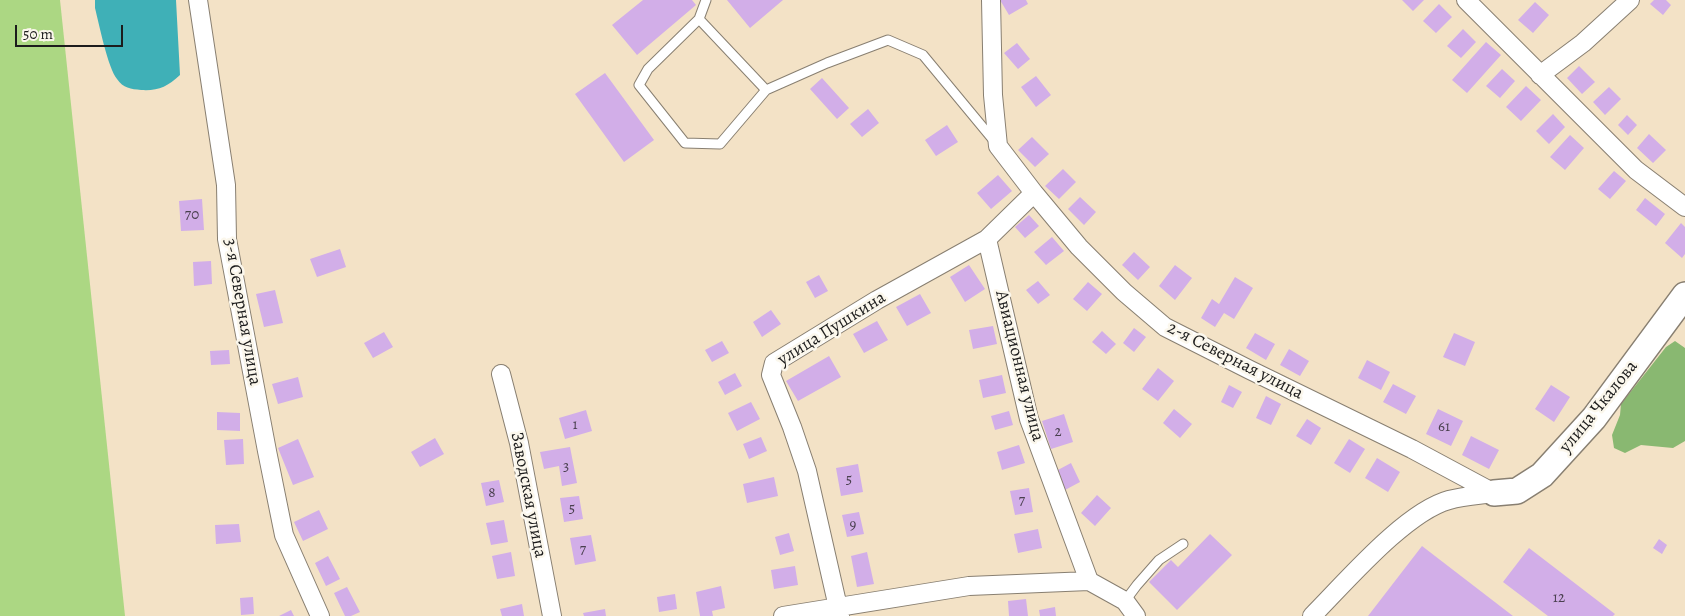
<!DOCTYPE html>
<meta charset="utf-8">
<style>
body{margin:0}
#map{position:relative;width:1685px;height:616px;overflow:hidden;background:#f3e2c6;font-family:Alegreya,serif}
canvas{display:block}
.scale{position:absolute;left:15px;top:25px;width:108px;height:22px;box-sizing:border-box;border:2px solid #1c1c1c;border-top:0;padding-left:6px;font-size:15px;line-height:18px;white-space:nowrap;color:#1c1c1c;-webkit-text-stroke:4px #fbf7ec;paint-order:stroke}
</style>
<div id="map">
<canvas width="1685" height="616"></canvas>
<div class="scale">50 m</div>
</div>
<script>
const ctx = document.querySelector('canvas').getContext('2d');
ctx.lineJoin = 'round';
function fillPath(path, color) {
  ctx.fillStyle = color;
  ctx.fill(path, 'evenodd');
}
function strokePath(path, color, width, dash) {
  ctx.strokeStyle = color;
  ctx.lineWidth = width;
  ctx.lineCap = dash ? 'butt' : 'round';
  ctx.setLineDash(dash || []);
  ctx.stroke(path);
}
function label(font, color, halo, rows, align = 'center') {
  ctx.font = font + ' Alegreya,serif';
  ctx.lineWidth = 5;
  ctx.setLineDash([]);
  ctx.textBaseline = 'middle';
  ctx.strokeStyle = halo;
  ctx.fillStyle = color;
  for (const [text, x, y, turn = 0] of rows) {
    ctx.save();
    ctx.translate(x, y);
    ctx.rotate((+turn || 0) * Math.PI / 180);
    ctx.textAlign = isNaN(turn) ? turn : align;
    if (halo) ctx.strokeText(text, 0, 0);
    ctx.fillText(text, 0, 0);
    ctx.restore();
  }
}
const green = new Path2D(`
 M0 0H60L125 616H0Z`);
const forest = new Path2D(`
 M1675 341 1685 348V441L1673 448 1641 445 1625 453 1614 448 1612 435 1620 415 1621 404 1666 347Z`);
const water = new Path2D(`
 M95 0H176L180 75C167 87 158 91 141 90 131 89 123 88 117 79 108 68 99 24 95 8Z`);
const building = new Path2D(`
 M643 0H692L696 5 637 55 612 25Z
 M727 0H783L750 28Z
 M1000 0H1026L1028 4 1009 15Z
 M1402 0H1424L1413 11Z
 M1654 0H1666L1671 5 1663 15 1650 4Z
 M1535 2 1549 15 1533 33 1518 20Z
 M1439 4 1452 17 1436 33 1423 21Z
 M1463 29 1476 42 1461 58 1447 46Z
 M1486 42 1501 55 1467 93 1452 80Z
 M1017 43 1030 59 1018 69 1004 53Z
 M1579 66 1595 82 1582 94 1567 78Z
 M1502 69 1515 81 1500 98 1486 86Z
 M605 73 654 140 624 162 575 94Z
 M1036 76 1051 95 1036 107 1021 87Z
 M822 78 849 108 837 119 810 89Z
 M1526 86 1541 100 1521 121 1506 107Z
 M1609 87 1621 99 1605 115 1593 102Z
 M868 109 879 123 862 137 850 124Z
 M1553 114 1565 127 1549 144 1536 131Z
 M1627 115 1637 125 1628 135 1618 125Z
 M947 125 958 142 936 156 925 140Z
 M1649 134 1666 150 1653 163 1637 148Z
 M1570 135 1584 148 1565 170 1550 157Z
 M1032 137 1049 154 1035 167 1018 150Z
 M1063 169 1076 182 1059 199 1045 186Z
 M1614 171 1626 181 1610 199 1598 189Z
 M998 175 1012 191 991 209 977 193Z
 M1080 197 1096 212 1084 225 1068 209Z
 M1645 198 1665 214 1656 226 1636 210Z
 M202 199 204 230 181 231 179 201Z
 M1029 215 1039 226 1025 238 1015 227Z
 M1681 223 1685 227V254L1682 258 1665 243Z
 M1052 237 1064 251 1046 265 1034 252Z
 M340 249 346 267 317 277 310 259Z
 M1134 252 1150 267 1138 280 1122 265Z
 M211 261 212 284 194 286 193 262Z
 M969 265 985 289 965 302 950 277Z
 M1175 265 1192 278 1175 300 1159 286Z
 M819 275 828 291 815 298 806 282Z
 M1235 277 1253 288 1234 319 1224 313 1215 327 1201 318 1212 299 1219 304Z
 M1038 281 1050 295 1038 304 1026 290Z
 M1088 282 1102 294 1087 311 1073 299Z
 M275 290 283 323 264 327 256 294Z
 M920 294 931 313 907 326 896 307Z
 M771 310 781 324 762 337 753 322Z
 M877 321 888 340 864 353 853 334Z
 M993 326 997 344 973 349 969 330Z
 M1134 328 1146 337 1134 352 1123 343Z
 M1102 331 1116 344 1106 354 1092 342Z
 M384 332 393 347 373 358 364 343Z
 M1255 333 1275 344 1266 360 1246 348Z
 M1454 333 1475 342 1465 366 1443 357Z
 M722 341 729 353 712 362 705 350Z
 M1289 349 1309 361 1300 376 1280 365Z
 M229 350 230 364 211 365 210 351Z
 M829 356 841 377 798 401 786 381Z
 M1367 360 1390 372 1381 390 1358 378Z
 M1158 368 1174 381 1158 401 1142 389Z
 M735 373 742 386 725 395 718 382Z
 M1002 375 1006 393 983 398 979 380Z
 M298 377 303 397 278 404 272 384Z
 M1393 384 1416 396 1406 414 1383 402Z
 M1229 385 1242 392 1233 408 1221 402Z
 M1551 385 1570 397 1554 422 1535 409Z
 M1266 396 1281 404 1271 425 1256 418Z
 M751 402 760 419 737 431 728 413Z
 M1174 409 1192 424 1180 438 1163 423Z
 M1438 409 1463 421 1451 446 1426 434Z
 M586 410 592 431 565 439 559 418Z
 M1009 411 1013 425 995 430 991 416Z
 M217 412 240 413V431L217 430Z
 M1064 414 1073 442 1051 449 1042 421Z
 M1307 419 1321 428 1311 445 1296 436Z
 M1471 436 1499 450 1489 469 1462 455Z
 M761 437 767 451 749 459 743 444Z
 M435 438 444 454 420 467 411 452Z
 M243 439 244 464 226 465 224 440Z
 M298 439 314 477 293 485 278 448Z
 M1349 439 1365 449 1350 473 1334 463Z
 M1019 445 1025 463 1002 470 997 452Z
 M570 447 577 483 562 486 559 466 544 469 540 452Z
 M1377 458 1400 472 1388 492 1365 478Z
 M1071 463 1080 482 1065 490 1056 471Z
 M858 464 863 492 841 496 836 468Z
 M774 477 778 496 747 503 743 484Z
 M499 480 504 502 486 506 481 483Z
 M1029 488 1033 512 1015 515 1010 491Z
 M1097 495 1111 508 1095 526 1081 513Z
 M579 496 583 519 564 522 560 498Z
 M319 510 328 529 303 541 294 522Z
 M859 512 864 534 847 537 842 515Z
 M504 520 508 542 491 545 486 523Z
 M239 524 241 542 216 544 215 525Z
 M1038 529 1042 548 1018 553 1014 534Z
 M789 533 794 551 780 555 775 537Z
 M1210 534 1232 555 1177 610 1149 582 1171 560 1178 567Z
 M591 535 596 561 575 565 570 538Z
 M1659 539 1667 545 1662 554 1653 548Z
 M1422 546 1513 616H1368Z
 M1529 548 1615 614 1613 616H1548L1503 582Z
 M511 552 515 576 497 579 492 556Z
 M867 552 874 584 857 587 851 556Z
 M328 556 340 579 326 586 315 563Z
 M795 566 798 585 774 589 771 570Z
 M721 586 725 608 712 611 713 616H700L696 592Z
 M347 587 360 612 351 616H345L334 593Z
 M675 594 677 609 659 612 657 597Z
 M253 597 254 614 241 615 240 598Z
 M1026 599 1028 616H1009L1008 601Z
 M522 604 524 616H502L500 609Z
 M1055 607 1056 616H1040L1039 610Z
 M605 609 606 616H584L583 613Z
 M291 610 294 616H279Z`);
const lane = new Path2D(`
 M699 19 706 0
 M766 90 699 19 648 69 639 85 685 143 720 144 766 90 827 63 888 40 923 55 995 142
 M1125 601 1137 585 1159 560 1183 544`);
const street = new Path2D(`
 M198 0 226 185 227 239 267 451 284 535 320 616
 M991 0 993 95 998 146 1034 193 1079 247 1124 292 1165 327 1250 370 1412 449 1494 493
 M1466 0 1636 170 1685 207
 M1540 75 1583 43 1630 0
 M1034 193 987 239 1029 419 1089 581
 M501 374 519 443 552 616
 M783 616 969 586 1089 581 1125 601 1136 616
 M840 616 807 471 792 427 771 375 774 363 877 300 987 239
 M1312 616C1345 583 1405 512 1449 500 1463 496 1480 495 1494 493`);
const secondary = new Path2D(`
 M1494 493 1517 491 1542 475 1594 418 1685 295`);
const numberNames = [
 ["70",192,215],
 ["1",575,425],
 ["61",1444,427],
 ["2",1058,432],
 ["3",566,467],
 ["5",849,480],
 ["8",492,493],
 ["7",1022,501],
 ["5",572,509],
 ["9",853,525],
 ["7",583,550],
 ["12",1559,598]
];
const streetNames = [
 ["3-я Северная улица",242,312,80],
 ["улица Пушкина",832,329,-32],
 ["2-я Северная улица",1235,361,27],
 ["Авиационная улица",1019,366,76],
 ["улица Чкалова",1599,407,-51],
 ["Заводская улица",528,495,79]
];
fillPath(green, '#acd783');
fillPath(forest, '#89b871');
fillPath(water, '#3fb0b7');
fillPath(building, '#d2aee8');
strokePath(lane, '#887f71', 11);
strokePath(street, '#887f71', 20);
strokePath(secondary, '#887f71', 28);
strokePath(lane, '#fff', 9);
strokePath(street, '#fff', 18);
strokePath(secondary, '#fff', 25);
label('15px', '#4a404f', null, numberNames);
label('18px', '#1c1c1c', '#fbf7ec', streetNames);
</script>
